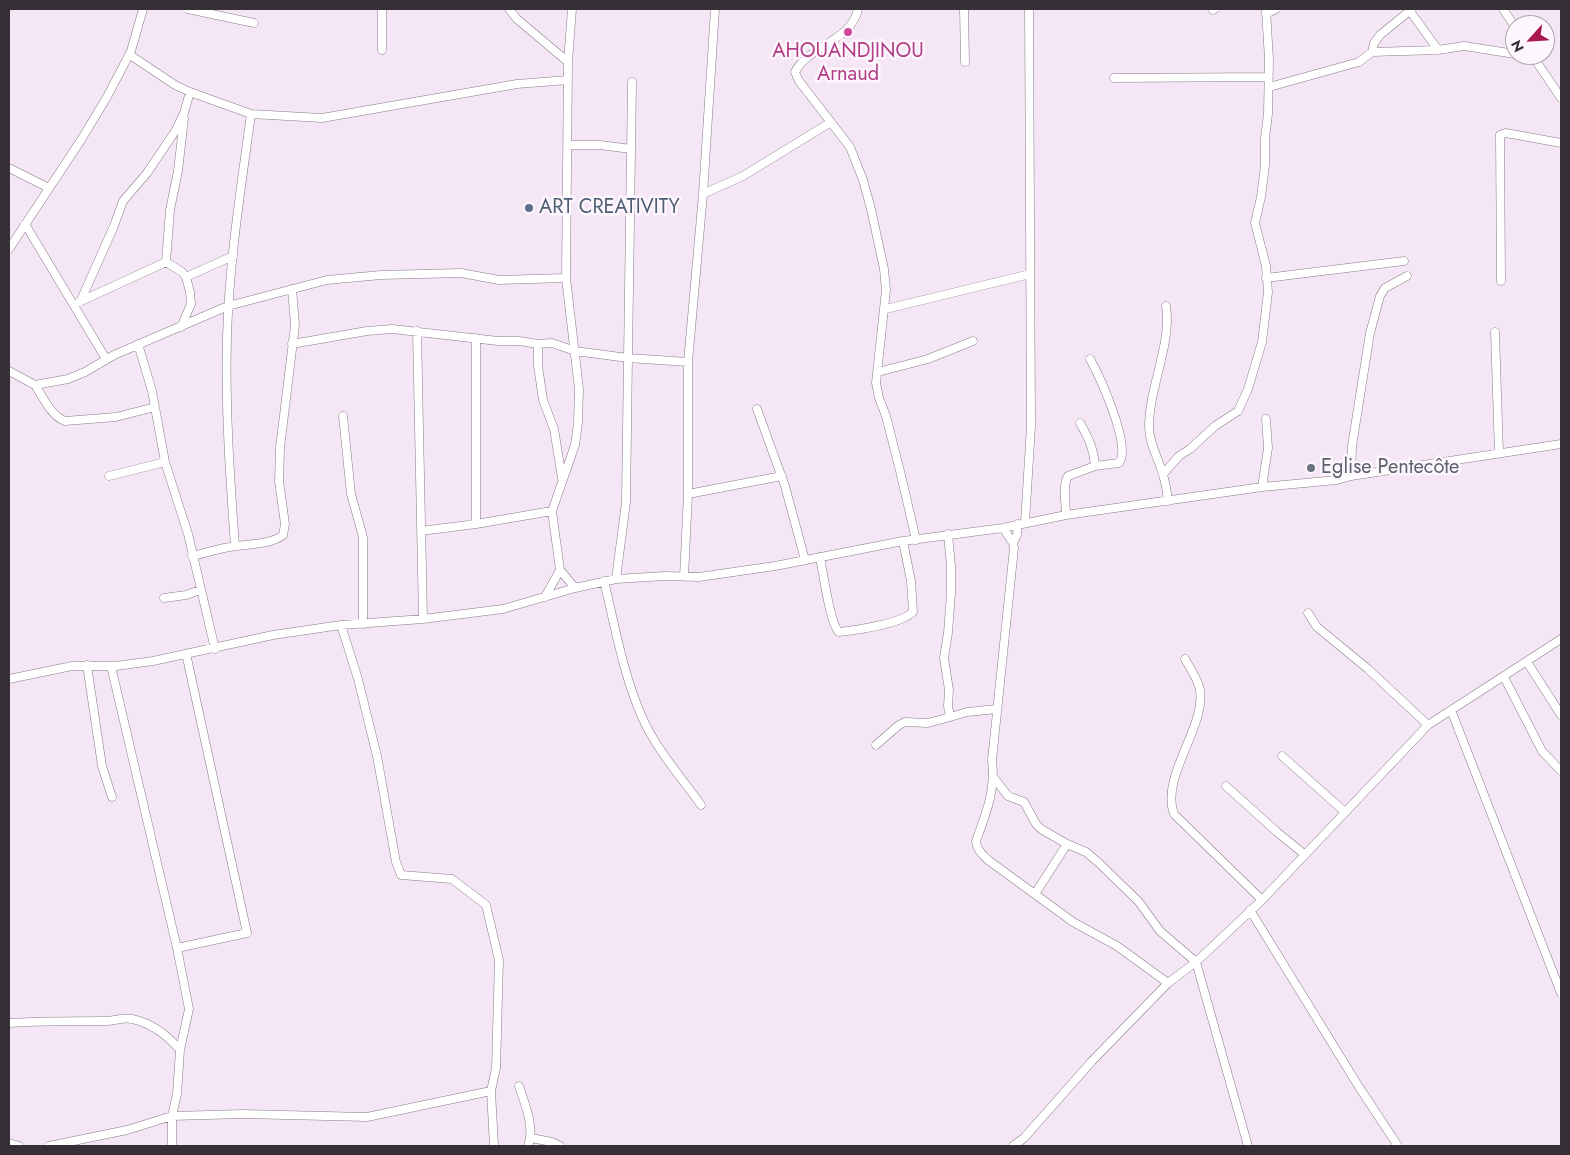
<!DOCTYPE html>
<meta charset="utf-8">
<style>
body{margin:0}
#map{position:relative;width:1570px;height:1155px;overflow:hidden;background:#f5e6f6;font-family:Jost,sans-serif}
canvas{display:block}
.frame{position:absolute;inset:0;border:10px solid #363036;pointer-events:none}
.north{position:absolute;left:1505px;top:15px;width:50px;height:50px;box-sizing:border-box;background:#fdf7fd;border:1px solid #ada7ad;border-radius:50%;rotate:244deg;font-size:14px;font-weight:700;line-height:20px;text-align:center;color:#363036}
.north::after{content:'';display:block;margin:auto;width:18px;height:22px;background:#a91750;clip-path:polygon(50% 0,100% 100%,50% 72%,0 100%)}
</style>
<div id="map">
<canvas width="1570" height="1155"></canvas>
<div class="frame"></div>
<div class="north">N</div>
</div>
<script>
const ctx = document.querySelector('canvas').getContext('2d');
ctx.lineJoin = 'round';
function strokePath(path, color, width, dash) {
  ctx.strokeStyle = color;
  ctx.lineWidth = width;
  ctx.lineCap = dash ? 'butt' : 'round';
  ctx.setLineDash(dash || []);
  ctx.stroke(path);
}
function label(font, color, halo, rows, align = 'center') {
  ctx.font = font + ' Jost,sans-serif';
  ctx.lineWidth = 5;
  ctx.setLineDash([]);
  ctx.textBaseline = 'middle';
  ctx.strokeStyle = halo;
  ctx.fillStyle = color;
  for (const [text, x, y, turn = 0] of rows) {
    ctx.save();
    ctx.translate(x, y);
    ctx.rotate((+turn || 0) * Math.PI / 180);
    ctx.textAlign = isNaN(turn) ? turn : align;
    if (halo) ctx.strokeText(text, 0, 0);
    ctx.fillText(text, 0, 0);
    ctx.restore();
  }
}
const minor = new Path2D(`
 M188 9 254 23
 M509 9 517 19 568 62
 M572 9 568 62 566 278 579 389 578 423 575 445 552 511 560 570 575 588
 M858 9C852 41 808 46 795 72L799 81 850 147 863 180 871 209 884 269 886 290 876 383 879 398 886 416 901 475 916 540
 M964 9 965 62
 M1503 9 1515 27
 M1213 10 1215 9
 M1410 11 1438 50
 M1266 14 1276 9
 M382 50V9
 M1372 52 1438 50 1464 46 1515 54
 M130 55 175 85 190 92 251 114 322 118 517 84 568 80
 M1520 55 1534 58
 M1532 55 1561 98
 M1114 78 1268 77
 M632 82 628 358 688 362
 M1269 87 1359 62 1372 52 1374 43 1380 35 1412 9
 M568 145H600L631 149
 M9 168 49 188
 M703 194 743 176 831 122
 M25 224 106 359
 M9 249 81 140 107 97 131 51 143 9
 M166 262 170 210 178 171 184 118
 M166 262 182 272 186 277 190 292 191 304 181 327
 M186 277 233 256
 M1266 278 1404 261
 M1501 281 1500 135 1506 133 1561 143
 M81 300 114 226 123 201 147 173 176 130 184 113 190 92
 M79 302 166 262
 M1166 306C1172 344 1149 387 1149 427 1149 444 1159 459 1163 475 1166 484 1167 492 1168 501
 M886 309 1030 274
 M417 331 423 619
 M1495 332 1499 453
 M138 344 152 391 165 462 188 534 215 649
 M292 344 367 331 392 329 498 341H519L538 344 552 343 575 351 628 358 626 502 616 579
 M538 344V366L543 400 554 429 562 478
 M9 371 35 385 68 379 85 372 114 355 228 306 327 280 381 275 461 273 499 280 566 278
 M878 372 928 359 973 341
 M35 385C43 397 51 416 65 421L116 417 155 407
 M757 409 785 486 805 560
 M343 416 351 494 363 537V624
 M1080 423C1088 437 1094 449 1095 466
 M1163 474 1179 456 1190 449 1215 426 1238 411 1248 389 1262 342 1268 292 1266 266 1255 223 1261 197 1265 165V138L1268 114 1269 60 1266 9
 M109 476 165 462
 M1351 476 1352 446 1370 333 1380 296 1385 288 1407 276
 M1262 487 1268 448 1266 419
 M688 494 782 476
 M1066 515C1066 503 1062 486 1068 476L1095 466 1119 463C1132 447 1100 377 1090 359
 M1025 523 1031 426 1029 9
 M476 524V338
 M1003 528 1013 543 1014 548 992 760C996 789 986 814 976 841 977 850 982 854 988 860L1073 922 1117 946 1168 983
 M421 531 476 524 552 511
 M948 534 951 566V593L948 633 944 658 949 690 948 706 950 717 967 712 997 709
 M1013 543 1017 535 1018 524
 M235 546C230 477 225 407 227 337 229 263 241 188 251 114
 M192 556C205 553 217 549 230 547 245 544 271 545 283 535L285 524 279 481 280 448 295 325 292 289
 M820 557C823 572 830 624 839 632 857 630 900 624 913 612L911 581 903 541
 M684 577 688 494V362L703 194 715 9
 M604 581C615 626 623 674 642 717 656 749 681 777 701 805
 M545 597 560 570
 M164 598 186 595 200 590
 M1308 613 1317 627 1368 669 1428 725
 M341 625 358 679 377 756 396 862 401 875 452 879 486 905 499 960 496 1068 491 1091 494 1146
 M1185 659C1190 668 1198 679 1200 690 1206 727 1160 777 1174 814L1262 900
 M1527 662 1561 715
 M87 665 102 766 112 797
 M111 666 177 948 189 1009 180 1050 177 1094 172 1116V1146
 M1504 677 1542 751 1561 771
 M9 679 72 666H116L153 661 273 635 341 625 423 619 503 609 575 588 616 579 665 576 699 577 775 566 903 541 1003 528 1066 515 1262 487 1337 480 1351 476 1561 444
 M1451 710 1561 993
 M876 745 899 725 905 722 928 723 950 717
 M1282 756 1345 812
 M994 778 1008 796 1024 802 1036 824 1041 829 1067 844 1035 894
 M1226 786 1277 832 1304 854
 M1067 844 1086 852 1100 864 1139 902 1160 931 1196 962 1248 1146
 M1250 910 1359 1087 1398 1146
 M177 948 247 933 187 658
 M9 1023C41 1021 73 1021 105 1021 114 1021 124 1017 132 1019 152 1023 168 1036 180 1050
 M519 1086C525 1104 535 1128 528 1146
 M531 1138 552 1142 560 1146
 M9 1143 19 1146
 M49 1146 127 1130 172 1116 243 1114 367 1117 491 1091
 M1013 1146 1024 1138 1092 1061 1168 983 1196 962 1262 900 1428 725 1561 639`);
const markers = [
 [848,32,5,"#d1479c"],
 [529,208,5,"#5c6f8a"],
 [1311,468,5,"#6b7280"]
];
const hotelNames = [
 ["AHOUANDJINOU",848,52],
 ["Arnaud",848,75]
];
const serviceNames = [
 ["ART CREATIVITY",539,208]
];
const worshipNames = [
 ["Eglise Pentecôte",1321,468]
];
strokePath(minor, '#887a89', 9);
strokePath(minor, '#fff', 8);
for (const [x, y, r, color] of markers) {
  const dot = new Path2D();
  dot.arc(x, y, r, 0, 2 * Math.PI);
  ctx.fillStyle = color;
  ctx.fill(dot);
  strokePath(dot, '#fdf7fd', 2);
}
label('20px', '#b23c85', '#fdf7fd', hotelNames);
label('20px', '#4e5e75', '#fdf7fd', serviceNames, 'left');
label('20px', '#5b616d', '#fdf7fd', worshipNames, 'left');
</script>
